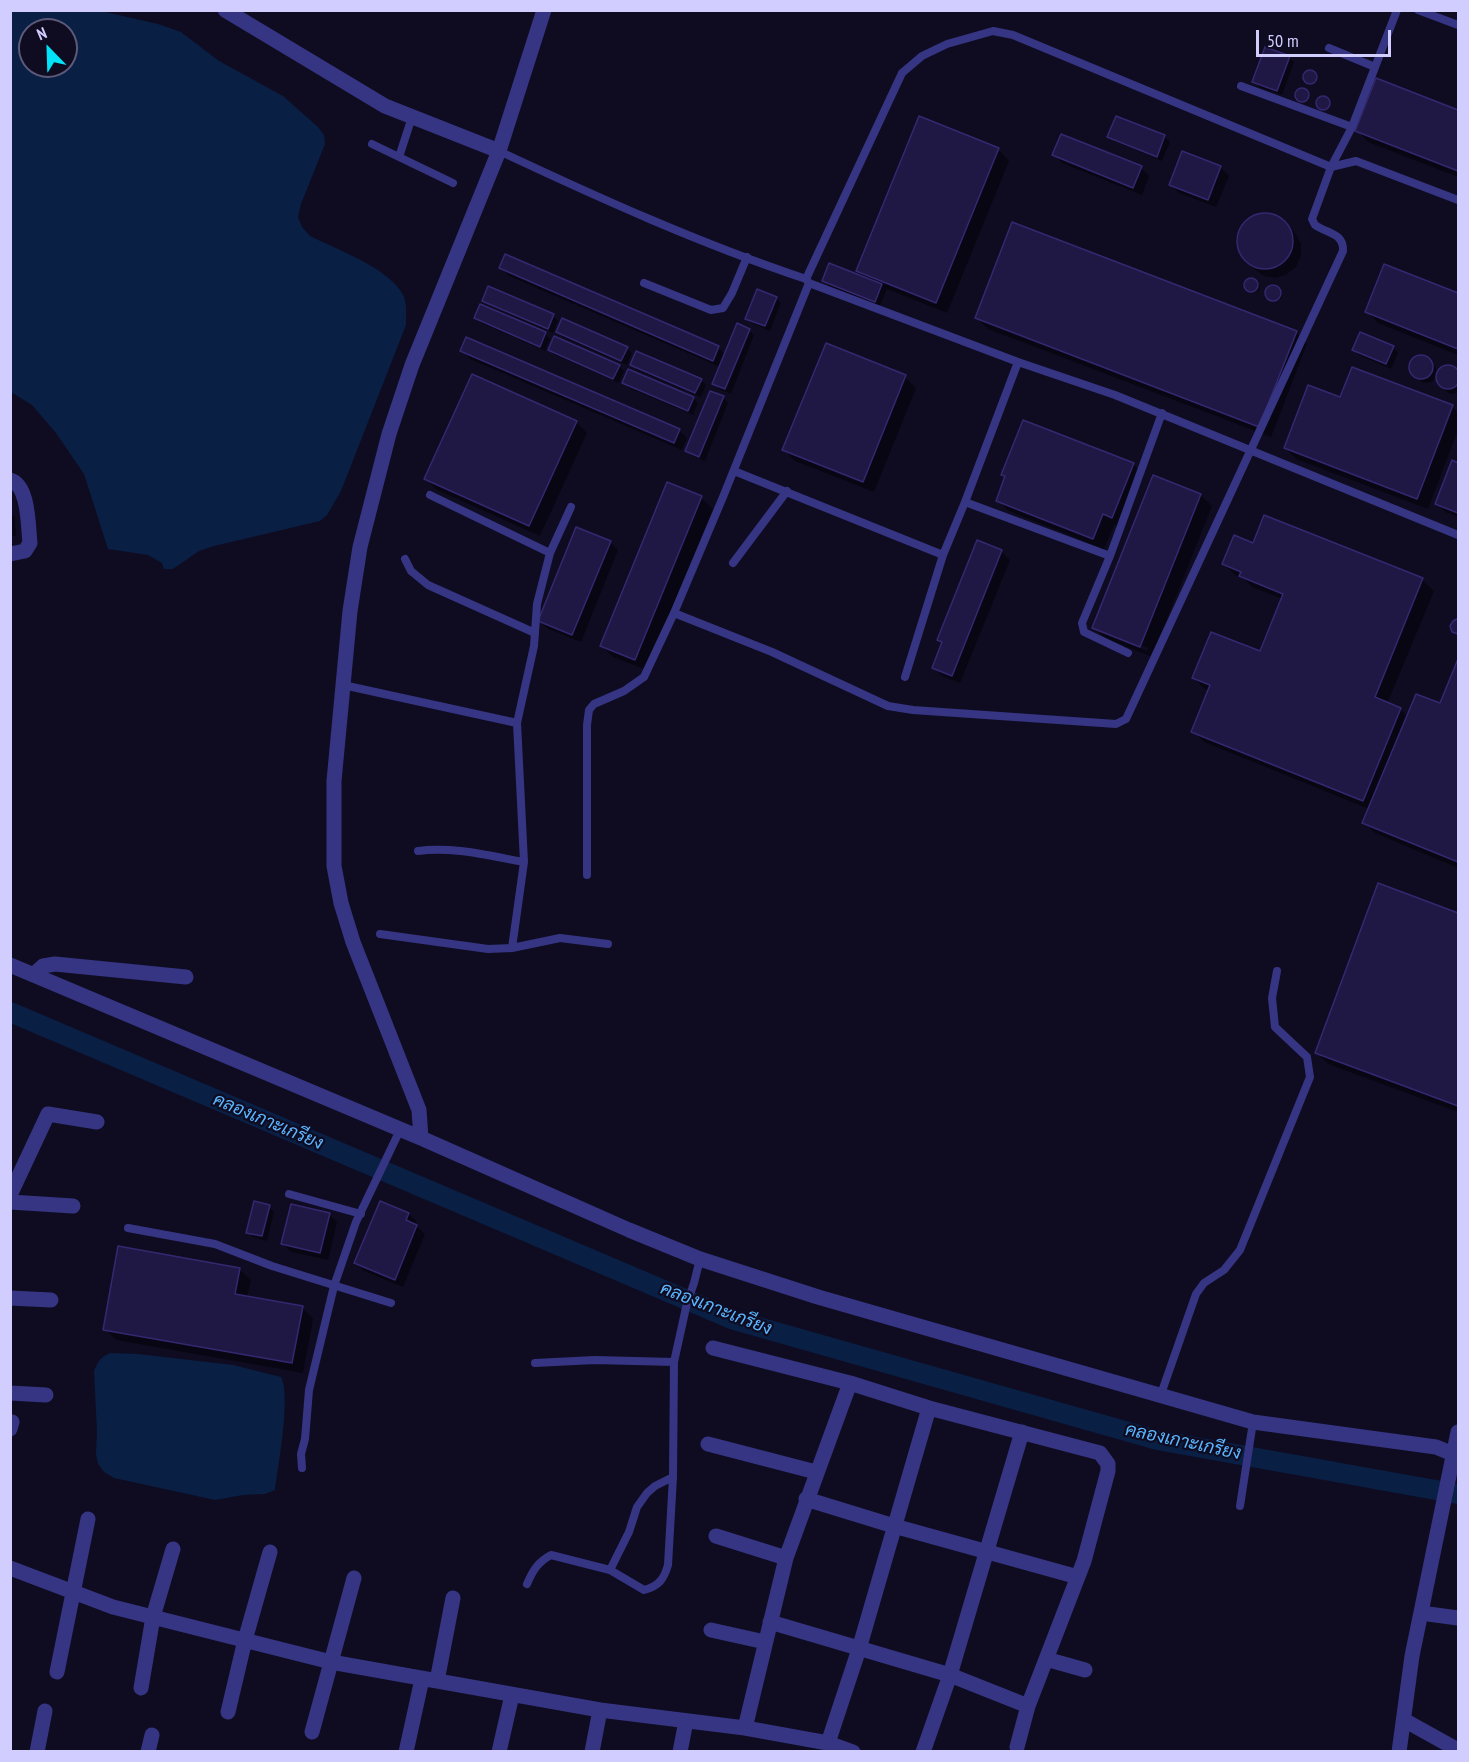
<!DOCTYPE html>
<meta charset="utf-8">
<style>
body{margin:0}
#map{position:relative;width:1469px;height:1762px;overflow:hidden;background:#0f0c22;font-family:"PT Sans Narrow",sans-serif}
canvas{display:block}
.frame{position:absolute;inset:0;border:12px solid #d2cdff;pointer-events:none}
.north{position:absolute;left:18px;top:18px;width:60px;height:60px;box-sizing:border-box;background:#0f0c22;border:2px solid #5d597a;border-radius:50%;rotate:337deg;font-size:16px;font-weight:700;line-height:24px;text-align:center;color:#d2cdff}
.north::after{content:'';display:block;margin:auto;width:21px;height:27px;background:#00e3f8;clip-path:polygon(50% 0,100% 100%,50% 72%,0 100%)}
.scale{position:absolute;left:1256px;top:30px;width:135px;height:27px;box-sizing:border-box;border:3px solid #d2cdff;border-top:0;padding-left:8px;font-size:18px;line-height:21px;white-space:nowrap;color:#d2cdff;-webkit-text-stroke:4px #0f0c22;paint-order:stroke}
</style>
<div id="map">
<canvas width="1469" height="1762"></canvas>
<div class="frame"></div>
<div class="north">N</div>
<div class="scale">50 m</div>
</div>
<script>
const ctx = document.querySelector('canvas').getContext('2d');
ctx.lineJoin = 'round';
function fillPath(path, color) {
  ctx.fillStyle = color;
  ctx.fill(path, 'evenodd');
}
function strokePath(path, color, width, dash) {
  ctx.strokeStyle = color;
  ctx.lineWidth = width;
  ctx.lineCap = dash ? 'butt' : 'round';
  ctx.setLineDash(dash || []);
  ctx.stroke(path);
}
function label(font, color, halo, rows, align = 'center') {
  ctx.font = font + ' "PT Sans Narrow",Sarabun,sans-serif';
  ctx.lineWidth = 4.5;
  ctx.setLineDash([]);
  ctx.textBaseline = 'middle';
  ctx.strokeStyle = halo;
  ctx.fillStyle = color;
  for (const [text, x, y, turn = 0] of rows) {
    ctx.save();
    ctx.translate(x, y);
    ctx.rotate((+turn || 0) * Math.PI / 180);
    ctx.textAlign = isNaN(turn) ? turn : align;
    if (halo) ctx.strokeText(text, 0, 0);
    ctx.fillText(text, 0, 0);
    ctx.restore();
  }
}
const water = new Path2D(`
 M18 10 101 11 158 24 181 32 219 61 283 96 318 127 324 135 325 144 301 204 298 217 302 227 310 236C336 249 392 269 404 297 407 306 406 315 406 325L341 491 327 515 320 521 214 546 199 551 173 569H164L162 563 148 555 108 549 84 474 56 433 32 405 11 392 10 12ZM30 30H66V66H30Z
 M111 1353 138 1354 233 1365 281 1377C291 1397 278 1466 275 1490L265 1494 243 1495 215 1500 114 1478 104 1472 98 1464 96 1454 97 1432 94 1371C98 1361 101 1356 111 1353Z`);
const shadow = new Path2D(`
 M1289 57 1294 62 1282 95 1259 87 1254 82Z
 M1306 78a6 6 0 1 1 12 0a6 6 0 1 1-12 0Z
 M1377 80 1458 112V177L1368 142 1357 130Z
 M1298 96a6 6 0 1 1 12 0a6 6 0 1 1-12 0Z
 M1318 104a6 6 0 1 1 12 0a6 6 0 1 1-12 0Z
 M1117 118 1165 137 1170 142 1162 161 1114 141 1109 136Z
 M998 149 1009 161 947 313 887 289 880 306 829 286 824 280H866L857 271Z
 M1054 155 1141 168 1149 176 1142 195 1062 163Z
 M1220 167 1229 176 1216 207 1179 193 1170 184Z
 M1270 215 1287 225 1295 233 1301 244V256L1296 267 1287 274 1276 278 1264 276 1254 269 1239 250 1238 238 1242 228 1248 221 1257 216Z
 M1385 266 1458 295V355L1378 323 1367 312Z
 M501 268 718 348 726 355 749 330 754 335 731 394 719 389 714 384 720 367 509 276Z
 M1250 279H1254L1260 286 1259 291 1252 293 1246 286V282Z
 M1271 287 1278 290 1282 294 1281 299 1274 301 1267 295 1268 290Z
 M776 298 781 303 770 331 752 323 747 318Z
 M484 300 553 316 558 321 553 333 489 305Z
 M476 318 545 334 550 339 545 351 481 323Z
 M977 318 1296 332 1307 344 1271 437 988 329Z
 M557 332 627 348 632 353 627 365 563 337Z
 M1393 347 1398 353 1391 369 1359 355 1354 350Z
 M462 350 679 430 687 438 682 450 470 359Z
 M550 350 619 366 624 371 619 383 555 355Z
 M1423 356 1435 366 1438 375 1441 369 1450 367 1458 372V393L1450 394 1446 391 1440 385 1437 376 1432 382 1423 383 1410 370V365L1414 358Z
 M631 364 701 380 706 385 701 397 637 370Z
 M905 377 916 388 874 492 795 461 784 450Z
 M624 382 693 398 698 403 693 415 629 388Z
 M723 397 728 403 705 461 692 456 687 451Z
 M1340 399 1452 406 1458 413V430L1428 509 1296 459 1285 448Z
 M576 422 587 433 540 536 437 490 426 479Z
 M1453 462 1458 464V517L1445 512 1437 503Z
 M1133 464 1144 475 1123 528 1114 525 1104 549 1009 511 997 500 1006 478 1003 474Z
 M668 484 701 498 713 509 647 670 613 657 602 646Z
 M1201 495 1212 506 1152 657 1105 638 1093 627ZM1105 631 1148 648 1147 651 1105 634Z
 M10 513 15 517 16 536H10Z
 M610 542 618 550 581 642 548 629 539 621Z
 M978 542 1002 552 1010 560 960 683 942 676 934 668 943 645 938 640Z
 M1253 545 1422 580 1434 591 1387 704 1400 709 1408 717 1440 705 1458 663V868L1375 833 1364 822 1369 809 1204 742 1193 731 1209 691 1205 689 1193 678 1261 653 1283 599 1252 587 1244 579 1235 575 1224 564Z
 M1379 885 1458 914V1112L1328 1064 1317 1053Z
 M269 1207 274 1212 267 1241 253 1237 248 1232Z
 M329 1214 337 1222 328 1260 291 1252 283 1243Z
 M409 1214 417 1222 415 1225 425 1234 403 1287 364 1271 356 1263Z
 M239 1269 251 1280 247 1298 302 1307 313 1319 303 1373 116 1340 105 1329Z`);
const canal = new Path2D(`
 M10 1012 734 1320 1157 1440 1458 1494`);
const building = new Path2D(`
 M1265 47 1290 56 1277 91 1252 82Z
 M1303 77a7 7 0 1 1 14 0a7 7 0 1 1-14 0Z
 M1376 78 1458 110V171L1355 131Z
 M1295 95a7 7 0 1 1 14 0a7 7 0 1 1-14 0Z
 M1316 103a7 7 0 1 1 14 0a7 7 0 1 1-14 0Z
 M919 116 999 148 936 303 856 271Z
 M1116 116 1165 135 1157 157 1107 137Z
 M1061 134 1142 166 1133 188 1052 155Z
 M1182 151 1221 166 1208 200 1169 185Z
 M1237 241a28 28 0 1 1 56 0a28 28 0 1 1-56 0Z
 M1012 222 1297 331 1259 427 975 318Z
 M505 254 719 346 713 361 499 268Z
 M829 263 882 284 875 302 822 281Z
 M1384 264 1458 293V349L1365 312Z
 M1244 285a7 7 0 1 1 14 0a7 7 0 1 1-14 0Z
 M1265 293a8 8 0 1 1 16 0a8 8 0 1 1-16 0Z
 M488 286 554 314 548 329 482 301Z
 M757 289 777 297 765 326 745 319Z
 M480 304 546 332 540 347 474 318Z
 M562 318 628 347 621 361 556 332Z
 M737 323 750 329 725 389 712 384Z
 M1360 332 1394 346 1386 364 1352 350Z
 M554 336 620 365 613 379 548 350Z
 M466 337 680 429 674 443 460 351Z
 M826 343 906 375 863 482 782 450Z
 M636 351 702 379 695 393 630 365Z
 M1409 367a12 12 0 1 1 24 0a12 12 0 1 1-24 0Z
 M1436 377a12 12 0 1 1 24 0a12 12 0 1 1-24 0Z
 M1352 367 1453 405 1417 499 1284 448 1308 385 1340 397Z
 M628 369 694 397 688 411 622 383Z
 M472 374 577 421 529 526 424 479Z
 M710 391 724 396 699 457 685 451Z
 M1023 420 1134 463 1112 518 1103 514 1093 539 996 501 1005 476 1001 475Z
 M1452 460 1458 463V513L1435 504Z
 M1153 475 1201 494 1140 647 1092 628Z
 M667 482 702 496 635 660 600 646Z
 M1264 515 1423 578 1375 697 1401 708 1363 801 1191 732 1210 685 1192 678 1211 632 1260 651 1283 594 1239 576 1241 572 1222 564 1234 535 1253 543Z
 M576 527 611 541 572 635 538 621Z
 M977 540 1002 550 952 676 932 668 942 642 937 640Z
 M1457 619 1458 620V634L1452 632 1450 626 1453 621Z
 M1458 659V862L1362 823 1416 694 1440 703Z
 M1378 883 1458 913V1106L1315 1053Z
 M254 1201 270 1205 262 1236 246 1233Z
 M380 1201 409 1213 406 1220 417 1225 395 1280 354 1263Z
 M291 1204 330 1213 320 1253 281 1244Z
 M118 1246 240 1268 235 1294 303 1306 292 1363 103 1330Z`);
const service = new Path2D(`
 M1418 10 1458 25
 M1329 48 1375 67
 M1241 86 1352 127
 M372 144 453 183
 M499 151C599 198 701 244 806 279L809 283 1018 362 1115 395 1458 535
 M399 157 412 117
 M806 279 902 73 922 56 947 44 993 31 1013 35 1331 167 1356 161 1458 200
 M644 283 711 310 723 308 732 293 747 257
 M734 471 943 555
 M430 495 550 553
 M965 502 1110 556
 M571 507 550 553 537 604 534 646 517 723 524 862 512 948 560 938 608 944
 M405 559 411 571 428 585 535 633
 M733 563 787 491
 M674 613 772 652 888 706 913 710 1116 724 1126 719 1343 251C1344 233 1328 234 1315 225L1312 219 1331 167 1352 127 1397 10
 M1128 653 1084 632 1082 623 1110 556 1162 413
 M905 677 943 555 965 502 1018 362
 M343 685 517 723
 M418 851C452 846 490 856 524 862
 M587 875V725L589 710 594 704 624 691 644 677 674 613 723 497 809 283
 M380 934 488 949 512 948
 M289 1194 361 1214
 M128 1228 215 1244 272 1266 391 1303
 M535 1363 595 1360 674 1362
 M1161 1394 1196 1294 1204 1283 1224 1270 1240 1250 1310 1077 1307 1057 1275 1027 1272 998 1277 971
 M302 1468 301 1454 305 1439 309 1390 334 1286 356 1222 400 1130
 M1240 1506 1253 1422
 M610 1570 629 1532 637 1507 647 1493 655 1486 673 1477
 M527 1584C533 1570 538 1562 551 1555L610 1570 644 1590C659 1586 664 1579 668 1565L673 1477 674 1362 687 1303 694 1283 700 1259`);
const minor = new Path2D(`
 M225 10 385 106 499 151
 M10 480C29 485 28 526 30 543L25 551 10 554
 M10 965 421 1138 629 1230 700 1259 818 1297 1253 1422 1436 1447 1458 1456
 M33 975 43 966 55 964 186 977
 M421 1138 419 1110 353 942 341 903 334 866V781L350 611 360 547 389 434 412 365 499 151 544 10
 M10 1195 48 1114 97 1122
 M10 1202 73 1206
 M10 1298 51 1300
 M713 1348 850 1383 929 1408 1100 1453 1108 1464V1471L1084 1561 1028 1706 1017 1747
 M10 1393 46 1395
 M10 1429 12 1422
 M708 1444 816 1472
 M806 1499 894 1526 1078 1577
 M716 1536 786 1558
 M10 1568 113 1607 331 1662 600 1710 745 1728 828 1743 853 1752
 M1421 1613 1458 1618
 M770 1622 950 1675 1028 1706
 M711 1630 765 1642
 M1046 1659 1085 1670
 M57 1672 88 1519
 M437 1681 453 1598
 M141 1688 153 1617 173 1549
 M228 1712 245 1640 270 1552
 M1404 1720 1458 1750
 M745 1728 786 1558 850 1383
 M312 1732 354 1578
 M828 1743 859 1649 929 1408
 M37 1752 45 1711
 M148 1752 152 1735
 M406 1752 422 1679
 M499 1752 512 1695
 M592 1752 600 1710
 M680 1752 686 1721
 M923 1752 950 1675 1022 1432
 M1399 1752 1412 1656 1458 1432`);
const waterNames = [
 ["คลองเกาะเกรียง",268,1122,23],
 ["คลองเกาะเกรียง",716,1309,21],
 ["คลองเกาะเกรียง",1183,1442,12]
];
fillPath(water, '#091f44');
fillPath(shadow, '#0007');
strokePath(canal, '#091f44', 20);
fillPath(building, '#1f1744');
strokePath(building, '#352871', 1.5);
strokePath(service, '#363583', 8);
strokePath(minor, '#363583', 15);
label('italic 18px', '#5bb6ff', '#0f0c22', waterNames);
</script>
